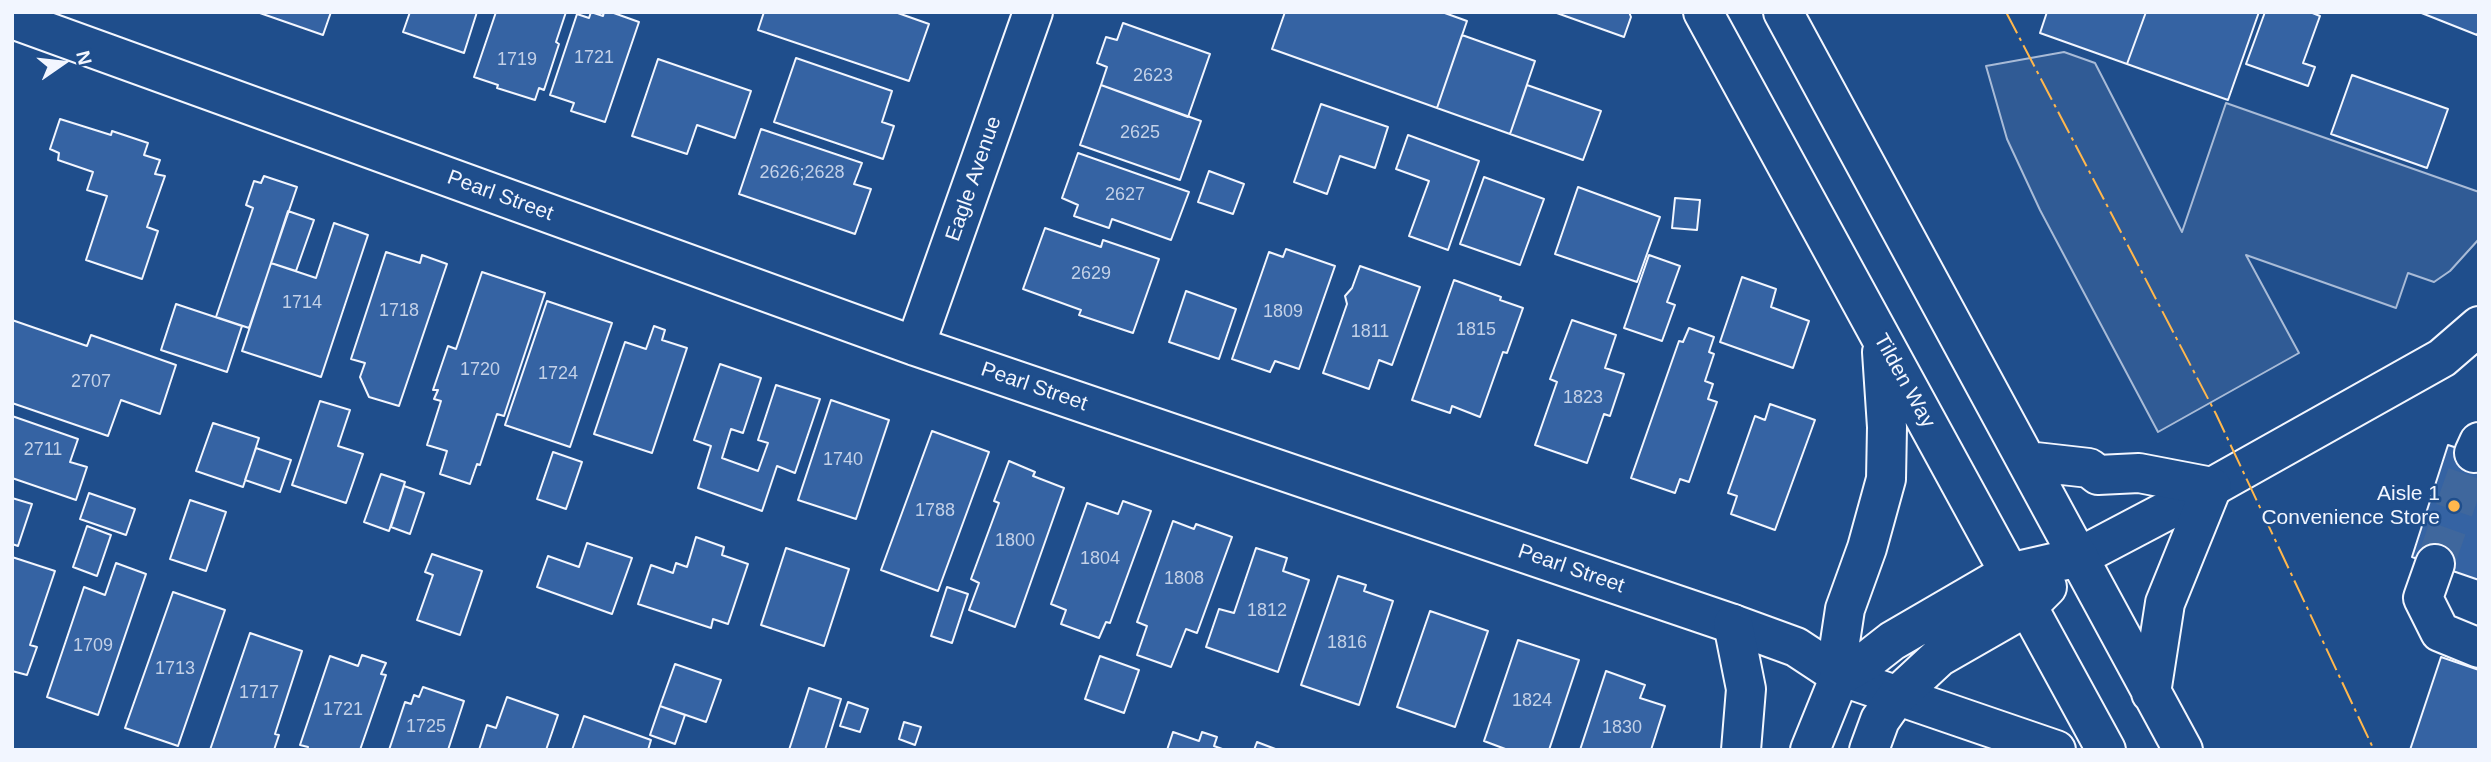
<!DOCTYPE html>
<style>
body{margin:0}
#map{position:relative;width:2491px;height:762px;overflow:hidden;background:#1f4e8c;font-family:Helvetica,sans-serif}
canvas{display:block}
.frame{position:absolute;inset:0;border:14px solid #f2f6ff;pointer-events:none}
.north{position:absolute;left:28px;top:28px;width:70px;height:70px;-webkit-text-stroke:5px #1f4e8c;paint-order:stroke;rotate:76deg;font-size:19px;font-weight:700;line-height:28px;text-align:center;color:#f2f6ff}
.north::after{content:'';display:block;margin:auto;width:24px;height:32px;background:#f2f6ff;clip-path:polygon(50% 0,100% 100%,50% 72%,0 100%)}
</style>
<div id="map">
<canvas width="2491" height="762"></canvas>
<div class="frame"></div>
<div class="north">N</div>
</div>
<script>
const ctx = document.querySelector('canvas').getContext('2d');
ctx.lineJoin = 'round';
function fillPath(path, color) {
  ctx.fillStyle = color;
  ctx.fill(path, 'evenodd');
}
function strokePath(path, color, width, dash) {
  ctx.strokeStyle = color;
  ctx.lineWidth = width;
  ctx.lineCap = dash ? 'butt' : 'round';
  ctx.setLineDash(dash || []);
  ctx.stroke(path);
}
function label(font, color, halo, rows, align = 'center') {
  ctx.font = font + ' Helvetica,sans-serif';
  ctx.lineWidth = 5;
  ctx.setLineDash([]);
  ctx.textBaseline = 'middle';
  ctx.strokeStyle = halo;
  ctx.fillStyle = color;
  for (const [text, x, y, turn = 0] of rows) {
    ctx.save();
    ctx.translate(x, y);
    ctx.rotate((+turn || 0) * Math.PI / 180);
    ctx.textAlign = isNaN(turn) ? turn : align;
    if (halo) ctx.strokeText(text, 0, 0);
    ctx.fillText(text, 0, 0);
    ctx.restore();
  }
}
const parking = new Path2D(`
 M2064 52 2095 63 2182 232 2226 103 2479 192V239L2450 271 2434 282 2408 273 2396 308 2246 255 2299 353 2158 432 2040 210 2007 139 1986 66Z`);
const building = new Path2D(`
 M257 12H331L323 35Z
 M410 12H477L464 53 403 32Z
 M496 12H566L556 42 559 44 544 90 539 88 535 100 497 88 498 85 474 77Z
 M591 12 603 16 604 12H611L639 22 605 122 571 111 574 103 550 95 577 14 589 18Z
 M764 12H895L929 24 909 81 758 30Z
 M1285 12H1442L1467 21 1437 108 1272 49Z
 M1554 12H1629L1631 17 1624 37Z
 M2047 12H2146L2127 64 2040 33Z
 M2146 12H2259L2228 100 2127 64Z
 M2265 12H2310L2320 16 2303 63 2315 67 2308 86 2246 64Z
 M2419 12H2479V30L2477 35Z
 M1123 23 1210 54 1188 117 1101 85 1107 67 1097 63 1106 37 1117 40Z
 M1462 35 1535 61 1510 134 1437 108Z
 M796 58 892 91 882 122 894 126 883 159 774 122Z
 M658 59 751 91 735 138 697 125 687 154 632 136Z
 M2352 75 2448 109 2427 168 2331 134Z
 M1101 85 1201 121 1180 180 1080 145Z
 M1527 85 1601 111 1583 160 1510 134Z
 M1321 104 1388 127 1375 168 1340 156 1327 194 1294 182Z
 M60 119 111 135 112 131 148 143 144 155 160 160 155 174 165 176 147 227 158 231 142 279 86 260 107 196 87 190 93 172 58 160 59 153 50 149Z
 M761 129 862 163 854 184 871 189 855 234 739 194Z
 M1408 135 1479 161 1448 250 1409 236 1429 181 1396 169Z
 M1078 153 1189 192 1171 240 1112 219 1109 228 1074 216 1078 205 1062 198Z
 M1209 171 1244 184 1233 214 1198 202Z
 M264 176 297 187 249 328 216 317 253 208 246 205 254 181 261 183Z
 M1484 177 1544 199 1520 265 1460 244Z
 M1578 187 1660 217 1637 282 1555 254Z
 M1675 198 1700 200 1697 230 1672 228Z
 M288 211 314 220 296 271 271 263Z
 M334 223 368 235 321 377 242 351 271 263 316 278Z
 M1045 228 1101 247 1103 240 1159 259 1133 333 1079 315 1081 310 1023 289Z
 M1286 249 1335 266 1299 369 1275 361 1270 372 1232 359 1269 252 1283 257Z
 M386 252 420 263 422 255 447 264 399 406 369 397 360 377 365 363 351 359Z
 M1649 255 1680 266 1667 302 1675 305 1662 341 1624 328Z
 M1360 266 1420 287 1392 365 1379 360 1369 389 1323 373 1347 304 1345 296 1352 288Z
 M482 272 545 293 504 416 497 414 480 465 477 464 470 484 440 474 447 451 427 445 441 401 434 399 438 390H433L448 346 456 349Z
 M1742 277 1776 289 1771 307 1809 321 1793 368 1720 342Z
 M1454 280 1501 297 1500 300 1523 308 1507 353 1503 352 1480 417 1452 406 1450 413 1412 400Z
 M1186 291 1236 309 1219 359 1169 342Z
 M547 301 612 323 570 447 505 425Z
 M176 304 242 326 227 372 161 350Z
 M12 320 87 346 91 335 176 365 160 414 121 400 108 436 12 403Z
 M1572 320 1616 335 1605 368 1624 374 1610 416 1604 414 1587 463 1535 445 1557 382 1550 379Z
 M654 326 665 330 662 340 687 348 652 453 594 434 625 342 646 349Z
 M1689 328 1714 337 1709 352 1714 354 1705 381 1713 384 1708 399 1717 402 1689 482 1680 479 1675 493 1631 478 1679 341 1683 342Z
 M720 364 761 378 743 433 731 429 722 458 758 471 768 443 758 440 776 385 820 399 795 473 777 466 762 511 698 488 711 446 694 440Z
 M831 400 889 420 856 519 798 500Z
 M320 401 350 410 338 446 363 454 346 503 292 485Z
 M1770 404 1815 420 1775 530 1731 514 1737 496 1728 493 1755 416 1765 420Z
 M12 416 78 439 70 462 87 467 76 500 12 478Z
 M213 423 259 438 243 487 196 471Z
 M932 431 989 452 938 591 881 570Z
 M2448 445 2479 455V580L2412 557Z
 M256 448 291 460 280 492 245 480Z
 M553 452 582 462 566 509 537 499Z
 M1009 461 1035 472 1033 476 1064 488 1015 627 969 610 979 583 971 579 999 503 994 501Z
 M381 474 405 482 389 531 364 522Z
 M404 486 424 493 410 534 391 527Z
 M89 493 135 509 126 535 80 519Z
 M12 498 32 504 18 546 12 544Z
 M190 500 226 512 206 571 170 559Z
 M1123 501 1151 511 1110 623 1106 622 1099 638 1061 624 1066 610 1051 604 1087 503 1118 514Z
 M1173 521 1194 529 1196 524 1232 537 1197 633 1186 629 1171 667 1137 655 1147 626 1137 622Z
 M87 526 111 535 97 576 73 567Z
 M696 537 724 547 722 555 748 564 728 624 713 619 711 628 638 604 651 565 673 573 676 563 687 567Z
 M587 543 632 558 612 614 537 587 548 556 579 567Z
 M786 548 849 569 824 646 761 625Z
 M1256 548 1287 558 1283 571 1309 580 1278 672 1206 647 1219 609 1234 613Z
 M432 554 482 571 460 635 417 620 433 575 425 572Z
 M12 557 55 571 30 645 37 647 27 675 12 671Z
 M116 563 146 574 98 715 47 697 84 587 105 595Z
 M1338 576 1366 585 1364 591 1393 601 1359 705 1301 685Z
 M947 587 968 594 952 643 931 636Z
 M173 592 225 610 178 746 125 728Z
 M1430 611 1488 631 1455 727 1397 707Z
 M250 633 302 651 275 734 279 735 274 750H210Z
 M1518 640 1579 660 1549 750H1508L1484 741Z
 M362 655 386 663 381 674 386 675 360 750H307L308 747 300 745 330 656 358 666Z
 M1100 656 1139 670 1124 713 1085 699Z
 M2441 657 2479 670V750H2410Z
 M675 664 721 680 706 722 660 706Z
 M1606 671 1645 685 1640 698 1665 706 1651 750H1580Z
 M423 687 464 701 448 750H389L405 702 411 704 414 695 419 697Z
 M809 688 841 699 825 750H789Z
 M507 697 558 715 546 750H479L487 725 496 728Z
 M848 702 868 709 860 732 840 726Z
 M660 706 685 715 675 744 650 735Z
 M584 716 651 740 648 750H572Z
 M904 722 921 727 915 745 899 739Z
 M1173 732 1199 741 1202 732 1217 737 1214 746 1225 750H1167Z
 M1257 742 1278 750H1254Z`);
const minorTunnel = new Path2D(`
 M2435 564 2474 453`);
const minor = new Path2D(`
 M12 19 915 346 1733 624 1796 647 1840 676 2056 750
 M915 346 1033 12
 M2474 453 2479 442
 M2079 557 2212 487 2442 358 2479 326
 M2435 564 2423 598 2440 632 2479 648`);
const major = new Path2D(`
 M1703 12 2106 750
 M1783 12 2183 750
 M2027 461 2089 468 2098 475 2139 473 2212 487 2165 603 2151 693
 M1733 624 1746 689 1741 750
 M1840 676V642L1845 609 1867 548 1886 479 1887 427 1882 352
 M1810 750 1840 676 1869 659 1892 641 2009 573 2079 557
 M1869 750 1880 720 1897 696 1939 657 2028 606 2047 587`);
const power = new Path2D(`
 M2006 12 2216 414 2374 750`);
const markers = [
 [2454,506,7,"#ffb74d"]
];
const numberNames = [
 ["1721",594,58],
 ["1719",517,60],
 ["2623",1153,76],
 ["2625",1140,133],
 ["2626;2628",802,173],
 ["2627",1125,195],
 ["2629",1091,274],
 ["1714",302,303],
 ["1718",399,311],
 ["1809",1283,312],
 ["1815",1476,330],
 ["1811",1370,332],
 ["1720",480,370],
 ["1724",558,374],
 ["2707",91,382],
 ["1823",1583,398],
 ["2711",43,450],
 ["1740",843,460],
 ["1788",935,511],
 ["1800",1015,541],
 ["1804",1100,559],
 ["1808",1184,579],
 ["1812",1267,611],
 ["1816",1347,643],
 ["1709",93,646],
 ["1713",175,669],
 ["1717",259,693],
 ["1824",1532,701],
 ["1721",343,710],
 ["1725",426,727],
 ["1830",1622,728]
];
const streetNames = [
 ["Eagle Avenue",974,179,-71],
 ["Pearl Street",500,196,20],
 ["Tilden Way",1904,381,61],
 ["Pearl Street",1034,387,19],
 ["Pearl Street",1571,569,19]
];
const poiNames = [
 ["Aisle 1",2440,494],
 ["Convenience Store",2440,518]
];
fillPath(parking, '#305b95');
strokePath(parking, '#a8bbd7', 2);
fillPath(building, '#3563a3');
strokePath(building, '#f2f6ff', 2);
strokePath(minorTunnel, '#3f679d', 38, [38, 19]);
strokePath(minor, '#f2f6ff', 42);
strokePath(major, '#f2f6ff', 42);
strokePath(minor, '#1f4e8c', 38);
strokePath(major, '#1f4e8c', 38);
strokePath(power, '#ffb74d', 2, [24, 5, 3.5, 5]);
for (const [x, y, r, color] of markers) {
  const dot = new Path2D();
  dot.arc(x, y, r, 0, 2 * Math.PI);
  ctx.fillStyle = color;
  ctx.fill(dot);
  strokePath(dot, '#1f4e8c', 2.5);
}
label('18px', '#c3d1e8', null, numberNames);
label('21px', '#f2f6ff', '#1f4e8c', streetNames);
label('21px', '#f2f6ff', '#1f4e8c', poiNames, 'right');
</script>
